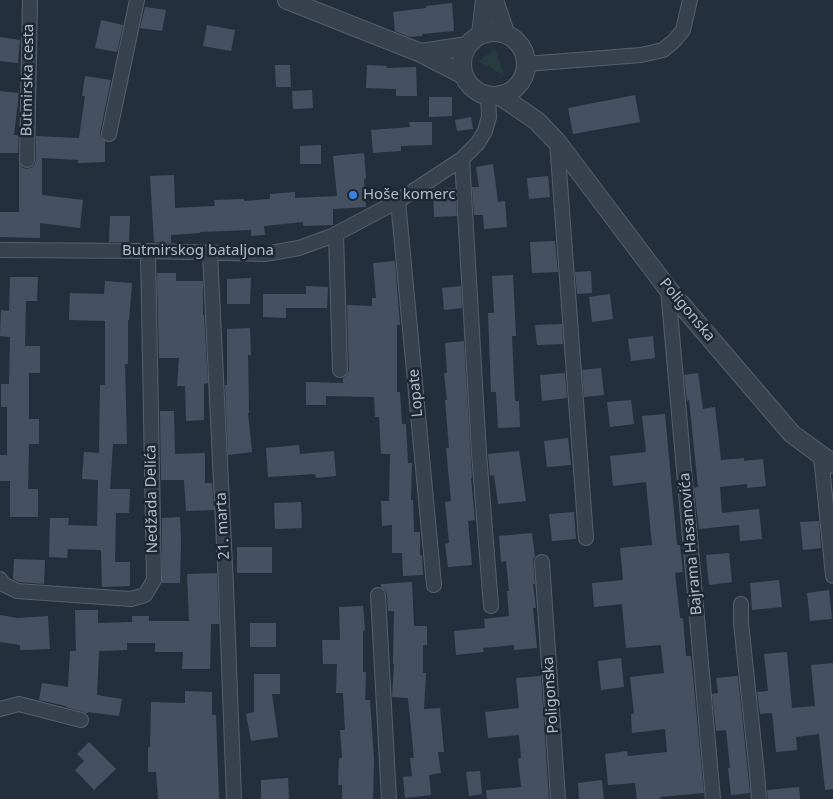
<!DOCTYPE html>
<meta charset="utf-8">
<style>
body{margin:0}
canvas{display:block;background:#242f3e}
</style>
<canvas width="833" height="799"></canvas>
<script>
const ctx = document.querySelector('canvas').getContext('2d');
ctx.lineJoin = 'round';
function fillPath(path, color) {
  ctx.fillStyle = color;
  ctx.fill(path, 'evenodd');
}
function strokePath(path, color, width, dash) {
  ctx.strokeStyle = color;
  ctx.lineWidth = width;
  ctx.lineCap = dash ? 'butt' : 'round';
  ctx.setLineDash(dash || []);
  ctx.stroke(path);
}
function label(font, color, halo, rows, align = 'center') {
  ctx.font = font + ' "Noto Sans",sans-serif';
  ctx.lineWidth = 5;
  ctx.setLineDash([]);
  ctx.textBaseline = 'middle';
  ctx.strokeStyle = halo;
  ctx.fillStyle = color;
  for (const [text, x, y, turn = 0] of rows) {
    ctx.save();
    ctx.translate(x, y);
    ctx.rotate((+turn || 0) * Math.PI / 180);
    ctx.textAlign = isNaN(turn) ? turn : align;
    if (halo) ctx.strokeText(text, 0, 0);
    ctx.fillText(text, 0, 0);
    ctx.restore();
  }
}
const green = new Path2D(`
 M495 49 504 76 488 66 478 62Z`);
const building = new Path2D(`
 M452 3 454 31 422 34V36L409 37 395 31 393 12 426 8V6Z
 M145 7 166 10 162 31 140 28Z
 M101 20 123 25 117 52 95 48Z
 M207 25 235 30 231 51 203 46Z
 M0 37 20 40 18 63 0 61Z
 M275 65H290L291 87H276Z
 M367 65 387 66V68L416 67 417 96H396V89L366 88Z
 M85 76 111 80 100 133 101 137 105 141V162L78 163V160L42 158V195L83 200 80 228 40 223V238L0 237V212H19V161L22 167 26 169 31 168 34 165 36 160V136L79 138 85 96H82Z
 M312 90 313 108 293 109 292 91Z
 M0 91 19 93 14 135H19L18 153H0Z
 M635 95 640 122 573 134 568 108Z
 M429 97H452V116L429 117Z
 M471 117 473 129 457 131 455 120Z
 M409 122H432V145L401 146V151L373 153 371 130 410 127Z
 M321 145V164H300V146Z
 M364 153 366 179H364L366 207 333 209V225L303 226V222L264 226 265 235 251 236V230L200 232V233L171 235V243L154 242 150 176 174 175 175 208 215 206 214 200 244 199V201L270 199V194L295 192V198L337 196 333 156Z
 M493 164 498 202 505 201 507 227 484 229 483 215H474L472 187H479L476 167Z
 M548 176 550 197 529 199 527 178Z
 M455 188 457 216 434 217 433 189Z
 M110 216H130L129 242H109Z
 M555 241 558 272 532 273 530 242Z
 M395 261 400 325H397V392H400L402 424H406L408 463H412L411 500H413L414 532H420V556L422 555 423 575 403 576 402 553H392V525L382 526 381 501H389L390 454H381L379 417H375L374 397 326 396V405H306V382L343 383V378L347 375 349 370 347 305 372 306V298H376L373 263Z
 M591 271 592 293 577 294 575 272Z
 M157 273H176V281H203V315H204L208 383 204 384V420L186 421 185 386H177L179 358H159Z
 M513 275 516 336H512L515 401H519L520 427 498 428 496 392H491L488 313H494L492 276Z
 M10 277H38L37 301H26L25 346H40V373H29V419H39V444H29L28 489H38V517H10V481H0V455H7V407H1V384H9L10 337 0 336 1 310 9 311Z
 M251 278 250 304H227V279Z
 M105 281 132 283 129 320H128V364H125L127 444H113L110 489H130L129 513H116L115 562H130V586L102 587 101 550 68 549 67 558 49 557 50 518H69L68 525 97 526 98 480 82 479 84 452 99 453 100 385H105V321L69 320 70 293 104 294Z
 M306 286 328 287 327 308H286V318L263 317V294H306Z
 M461 286 462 308 444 310 442 288Z
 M610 294 613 319 592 322 589 297Z
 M562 324 563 344 537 345 535 325Z
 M250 328 251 355H248L249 413H248L252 452 228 455 225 385H227V329Z
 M653 336 655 358 631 361 628 339Z
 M464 341 472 478H471L475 520 468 521 472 565 448 567 445 544 449 543 445 502 451 501 446 448H449L445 400H447L444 373H447L445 343Z
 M601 368 604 395 584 397 582 370Z
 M565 373 567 398 542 401 540 375Z
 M698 373 703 409 715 407 721 460 744 458V461L763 459 766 486 747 488V484L720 487 722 513 759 509 762 539 740 541 739 525 699 529 694 488 698 487 689 400 687 401 684 375Z
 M631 400 634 424 610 427 607 402Z
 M160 411H174L175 454 205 453V483H212L214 510 186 511 184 480H161Z
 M665 414 677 545H680L683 572 675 573 680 618H683L686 656H691L704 793 660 797 661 799H637L635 783 608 785 605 754 627 751 628 756 667 752 665 729 632 733 631 714H634L630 677 664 673 661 646 660 645 626 648 622 604 594 607 592 583 623 580 620 548 652 545 646 482 613 486 610 456 646 452 642 416Z
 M568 438 571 465 547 467 544 441Z
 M299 445 300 454 334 451 336 476 316 478 315 474 268 477 266 448Z
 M519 451 526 501 498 504 494 475 490 476 488 454Z
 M301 502 302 528 275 529 274 503Z
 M574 512 576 539 552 541 549 514Z
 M180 517 181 541 180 583H162V518Z
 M819 521 821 548 803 550 800 522Z
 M532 533 535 557 533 559 535 584H533L536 608H533L537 648 514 650V645L483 648 484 652 456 655 454 631 485 628 484 619 509 616 507 591H509L506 561 501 562 499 536Z
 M237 547H272V573H237Z
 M729 553 732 582 709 585 706 555Z
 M14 559 45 560 44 584 19 582 13 579Z
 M217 573 219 624H211L210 669H182L183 652H155V643H127V650L99 651 97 695 122 699 119 716 88 712V713H86L66 707V706L39 700 42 683 68 687 70 651H76L75 610H98V623L132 622V616H149V621H189L187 574Z
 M779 580 782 607 752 610 750 583Z
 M412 582 414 626H427V645H423V673H426L424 709 440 708 444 752H438L441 773 429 775 431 795 405 798 403 777 412 776 410 758H414L408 698 392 697 394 664H393L394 611H388L387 594 385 590 381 587V584Z
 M829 590 832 619 810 621 807 593Z
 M363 606 365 630 363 631V672H366L365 700H370L374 759 373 799H342V785H338L339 758H342L340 730H345L343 693H336L337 664H323L322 640H340L339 607Z
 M0 615 18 618 48 616 50 649 20 650V645L0 642Z
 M250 623H276V647H250Z
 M787 652 792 708 815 706 811 665 833 663V789L825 790 819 734 796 737 797 750 776 752 772 713 760 714 757 692 768 691 764 654Z
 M621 658 624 687 601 690 598 661Z
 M254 674H280V694H272L278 737 251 741 246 714 254 712Z
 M541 676 549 799H487L486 790 521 787 518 758H521L519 735 488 738 485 712 519 708 516 678Z
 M738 676 750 793 731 795 728 768H730L726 730 716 731 712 694 718 693 716 678Z
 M185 691 212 692V715H216L219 799H158L156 772H148V747H150L151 702 185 703Z
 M89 742 116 769 94 790 75 770 84 761 77 754Z
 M480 771 482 794 469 796 466 772Z
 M288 778 289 799H261V780Z
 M602 780 604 799H579L578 783Z
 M799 787 800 799H768L767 790Z`);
const minor = new Path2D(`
 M526 64 641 55 663 50 674 41 683 30 690 0
 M109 134 137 0
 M557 142 586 538
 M462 159 479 453 491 606
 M27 160 30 0
 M398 201 434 585
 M336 234 340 370
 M0 250 148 251 265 254 299 248 332 236 398 201 462 159 478 143 485 131 489 117 488 95
 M210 253 226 586 234 799
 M668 289 713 799
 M821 456 833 576
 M542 562 558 799
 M0 579 3 584 17 591 131 599 145 595 154 580 148 251
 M378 595 389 799
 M741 604V623L757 773 759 799
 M0 709 19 704 81 720`);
const tertiary = new Path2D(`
 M287 0 421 53 464 75
 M494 0 505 33
 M462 64a32 32 0 1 1 64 0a32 32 0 1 1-64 0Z
 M481 34 485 0
 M421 53 467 46
 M499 95 537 121 557 142 668 289 792 434 833 464`);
const markers = [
 [353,195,5,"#3f7fe0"]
];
const streetNames = [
 ["Butmirska cesta",28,80,-89],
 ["Butmirskog bataljona",198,251],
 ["Poligonska",687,310,50],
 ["Lopate",416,393,-95],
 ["Nedžada Delića",152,499,-91],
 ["21. marta",223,526,-93],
 ["Bajrama Hasanovića",691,544,-95],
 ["Poligonska",551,695,-94]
];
const poiNames = [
 ["Hoše komerc",363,195]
];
fillPath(green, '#263c3f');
fillPath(building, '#455162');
strokePath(minor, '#565f6c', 16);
strokePath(tertiary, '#565f6c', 20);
strokePath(minor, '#38414e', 14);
strokePath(tertiary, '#38414e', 18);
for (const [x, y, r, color] of markers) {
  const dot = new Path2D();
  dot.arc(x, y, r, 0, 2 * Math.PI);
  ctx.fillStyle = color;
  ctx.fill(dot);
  strokePath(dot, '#1d2633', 2);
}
label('15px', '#b4bcc9', '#1d2633', streetNames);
label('15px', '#b4bcc9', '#1d2633', poiNames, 'left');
</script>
